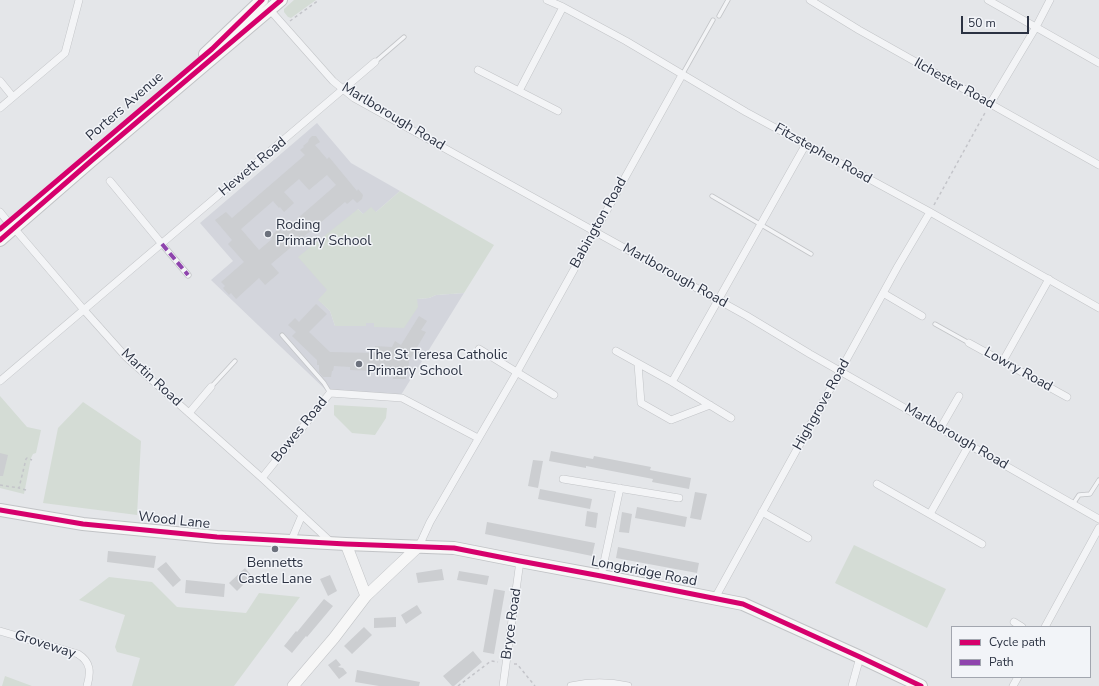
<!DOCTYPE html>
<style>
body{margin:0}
#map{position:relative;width:1099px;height:686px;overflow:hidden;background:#e4e6e9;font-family:"Nunito Sans",sans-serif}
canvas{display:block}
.legend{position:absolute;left:951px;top:626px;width:140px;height:52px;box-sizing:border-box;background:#f2f4f8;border:1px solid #a2a6af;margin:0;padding:5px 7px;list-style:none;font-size:12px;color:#2b3242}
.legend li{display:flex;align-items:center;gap:8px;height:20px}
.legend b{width:20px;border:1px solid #a2a6af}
.scale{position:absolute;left:961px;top:16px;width:68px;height:18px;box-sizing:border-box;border:2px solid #2b3242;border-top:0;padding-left:5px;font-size:12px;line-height:14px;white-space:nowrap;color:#2b3242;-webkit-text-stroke:3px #f2f4f8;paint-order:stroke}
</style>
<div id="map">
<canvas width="1099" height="686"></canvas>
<ul class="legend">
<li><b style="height:5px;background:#d6006c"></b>Cycle path</li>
<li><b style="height:5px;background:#8e44ad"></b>Path</li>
</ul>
<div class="scale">50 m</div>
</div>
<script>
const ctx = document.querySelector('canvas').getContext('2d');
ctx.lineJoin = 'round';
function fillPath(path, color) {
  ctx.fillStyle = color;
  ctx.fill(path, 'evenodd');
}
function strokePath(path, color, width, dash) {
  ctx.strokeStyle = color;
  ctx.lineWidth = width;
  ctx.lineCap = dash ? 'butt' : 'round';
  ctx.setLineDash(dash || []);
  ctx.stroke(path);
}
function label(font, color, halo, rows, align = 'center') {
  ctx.font = font + ' "Nunito Sans",sans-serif';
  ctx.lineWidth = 3;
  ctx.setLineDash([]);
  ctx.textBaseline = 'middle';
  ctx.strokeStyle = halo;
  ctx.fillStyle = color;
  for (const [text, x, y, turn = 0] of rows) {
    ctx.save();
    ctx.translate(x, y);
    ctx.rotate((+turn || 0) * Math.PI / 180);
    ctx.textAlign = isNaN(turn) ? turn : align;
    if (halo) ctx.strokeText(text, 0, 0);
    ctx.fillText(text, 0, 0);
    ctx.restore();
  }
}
const built = new Path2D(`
 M317 123 351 163 400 191 376 212 363 214 358 209 327 291 319 300 330 311 335 326H366V323H374V327L417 299 429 298 436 295 464 293 401 395 332 392 329 393 211 280 233 261 200 223Z`);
const green = new Path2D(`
 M294 0H316L291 18 288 17 284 12V9Z
 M400 191 494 245 464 293 436 295 429 298 417 299 418 307 404 328 374 327V323H366V326H335L330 311 318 300 327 290 298 257 358 209 363 214 371 207 376 212Z
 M0 396 27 427 41 430 36 453 33 454 31 458 24 494 0 488Z
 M83 402 141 441 137 515 43 503 58 428Z
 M334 405 387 408 386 418 375 435 352 433 334 415Z
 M854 545 946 589 927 628 835 583Z
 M109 577 152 582 177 607 246 613 259 593 300 597 234 686H132L140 658 117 652 115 647 125 615 79 600Z
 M5 676 32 686H2Z`);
const building = new Path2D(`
 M312 136H316L320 142 315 145 327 159 329 157 357 191 358 189 363 195 362 199 357 203 353 199 347 204 345 202 271 264 279 273 265 285 259 278 236 299 231 293 229 295 223 288 225 286 221 282 244 262 228 244 232 240 215 220 226 212 232 218 305 155 300 150 304 147 303 146 308 142 309 139ZM327 175 336 185 282 232 279 228 270 237 272 239 259 250 241 229 273 201 279 208 280 207 284 212 294 203 284 192 299 179 309 190Z
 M316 304 327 314 309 332 330 352 375 353V346L392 347 395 341 401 345 419 316 427 321 421 330 426 332 409 361 408 373H406V379H393V369L375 368V371L350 370V367L334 366 333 371H332L331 377H323L319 372V365H317V360L292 336 296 332 288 325 295 318 299 322Z
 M551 451 593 459 594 456 651 467 650 470 691 478 689 489 652 482 653 479 586 466V468L549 461Z
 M0 453 8 455 3 476H0Z
 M533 460 543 461 538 488 528 486Z
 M540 489 592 499 590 509 538 499Z
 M695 492 707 494 701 520 690 518Z
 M637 507 687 517 685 527 635 518Z
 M587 511 598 513 596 528 585 526Z
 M622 512 632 514 629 533 619 532Z
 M487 522 595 543 592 556 485 534Z
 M618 547 699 563 697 573 616 558Z
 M108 551 156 556 154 568 107 562Z
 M166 562 181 580 173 587 157 569Z
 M245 568 252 576 237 591 229 583Z
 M442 569 444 580 418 583 416 573Z
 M459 571 489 576 487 585 457 580Z
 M330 575 337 591 328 596 320 579Z
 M186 580 225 584 224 597 185 593Z
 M494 589 505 591 494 654 483 652Z
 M324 599 333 606 307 637 306 636 292 653 284 646 296 631 297 632Z
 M417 605 422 613 406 624 401 615Z
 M396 617V627L374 628V618Z
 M364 627 372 635 352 654 344 646Z
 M473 651 482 662 454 686H452L443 676Z
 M336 659 341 665 338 667 343 668 347 673 339 679 328 665Z
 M357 670 420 682 419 686H379L355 682Z`);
const path = new Path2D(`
 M290 21 319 0
 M934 205 986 111
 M0 485 19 488
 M26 490 19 488 26 459 27 458 32 460
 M514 664H517L535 686
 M458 686 491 661 498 662`);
const service = new Path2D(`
 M719 16 728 0
 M375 62 404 37
 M682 75 713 20
 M712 196 811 254
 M935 324 969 343
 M282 335 324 383 330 393
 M211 387 235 361
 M1073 504 1079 495 1090 494 1099 480`);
const pedestrian = new Path2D(`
 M162 244 188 275`);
const minor = new Path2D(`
 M547 0 563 7 626 41 746 112 930 212 1099 308
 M810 0 859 30 1099 165
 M988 0 1099 63
 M270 10 333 81 354 98 747 316 810 354 1099 519
 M478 70 558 111
 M0 81 13 97
 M519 91 563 7
 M990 104 1036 27 1050 0
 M0 108 65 53 79 0
 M110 181 162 244
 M0 212 8 222
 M14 228 84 310 126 357 262 478 332 543
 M883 293 922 316
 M969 343 1067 397
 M479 349 554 395
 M616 351 672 382 731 418
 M1003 361 1049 279
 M638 364 641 403 671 420 710 405
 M0 381 375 62
 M672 382 806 144
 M189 413 211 387
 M940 429 959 396
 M262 478 330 393 402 398 478 438
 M563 479 679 498
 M877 484 982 544
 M762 512 808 538
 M930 514 969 445
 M291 541 302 515
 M419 546 430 522 517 372 682 75
 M601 576 620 488
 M715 598 898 266 930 212
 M1014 622 1022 627
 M1045 627 1099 528
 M0 631 78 654C91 662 91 672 87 686
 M503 686 520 561
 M571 686C589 682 610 682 628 686
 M852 686 860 657
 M1013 686 1018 677`);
const secondary = new Path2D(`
 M346 544 366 596
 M293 686 334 638 366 596 419 546`);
const primary = new Path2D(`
 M205 54 262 0
 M0 240 91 161 281 0
 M0 510 83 524 217 537 346 544 454 548 520 561 601 576 743 604 860 657 921 686`);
const quiet = new Path2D(`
 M162 244 188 275`);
const cycleway = new Path2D(`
 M0 229 212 49 262 0
 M0 240 91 161 281 0
 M0 510 83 524 217 537 346 544 454 548 520 561 601 576 743 604 860 657 921 686`);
const markers = [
 [268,234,4,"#6c717c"],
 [359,364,4,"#6c717c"],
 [275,549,4,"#6c717c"]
];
const streetNames = [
 ["Ilchester Road",954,84,29],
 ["Porters Avenue",125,107,-41],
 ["Marlborough Road",393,117,31],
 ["Fitzstephen Road",823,154,29],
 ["Hewett Road",253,167,-40],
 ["Babington Road",599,223,-61],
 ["Marlborough Road",675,276,29],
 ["Lowry Road",1018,370,29],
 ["Martin Road",151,378,43],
 ["Highgrove Road",822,405,-61],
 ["Bowes Road",300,430,-51],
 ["Marlborough Road",956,437,30],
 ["Wood Lane",174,521,6],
 ["Longbridge Road",644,572,11],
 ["Bryce Road",512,624,-82],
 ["Groveway",45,645,18]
];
const poiNames = [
 ["Roding",276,226],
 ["Primary School",276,242],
 ["The St Teresa Catholic",367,356],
 ["Primary School",367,372],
 ["Bennetts",275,564,"center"],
 ["Castle Lane",275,580,"center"]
];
fillPath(built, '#d3d5dc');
fillPath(green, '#d4dcd5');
fillPath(building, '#ccced1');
strokePath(service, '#c2c4c7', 5);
strokePath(pedestrian, '#c2c4c7', 7);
strokePath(minor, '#c2c4c7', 8);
strokePath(secondary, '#c2c4c7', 12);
strokePath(primary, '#c1c3c6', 14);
strokePath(path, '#c3c4c9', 1.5, [3, 3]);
strokePath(service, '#f3f4f6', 3.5);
strokePath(pedestrian, '#f3f4f6', 5.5);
strokePath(minor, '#f3f4f6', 7);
strokePath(secondary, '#f7f7f7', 11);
strokePath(primary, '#f7f7f7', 12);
strokePath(quiet, '#8e44ad', 4, [8, 4]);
strokePath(cycleway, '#d6006c', 5);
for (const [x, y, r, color] of markers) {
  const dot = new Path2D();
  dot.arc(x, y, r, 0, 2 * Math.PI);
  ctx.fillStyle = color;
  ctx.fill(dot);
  strokePath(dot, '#f2f4f8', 1.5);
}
label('14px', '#2b3242', '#f2f4f8', streetNames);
label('14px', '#2b3242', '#f2f4f8', poiNames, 'left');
</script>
